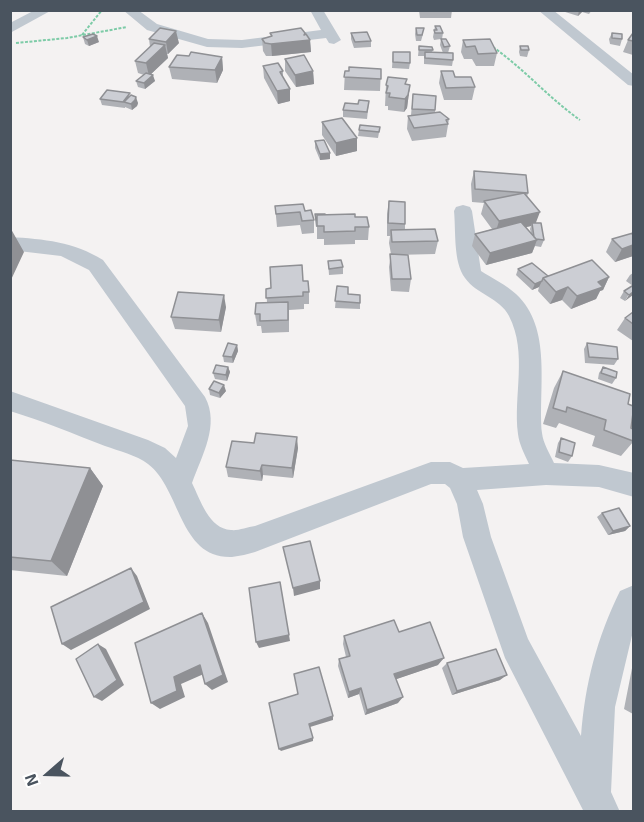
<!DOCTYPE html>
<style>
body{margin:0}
#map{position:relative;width:644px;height:822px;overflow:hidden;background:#f4f2f2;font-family:"Exo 2",sans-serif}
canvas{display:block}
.frame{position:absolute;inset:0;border:12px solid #4a545f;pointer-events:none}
.north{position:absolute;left:18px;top:744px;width:60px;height:60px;-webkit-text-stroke:4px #fff;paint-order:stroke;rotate:250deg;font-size:16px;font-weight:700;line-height:24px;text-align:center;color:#4a545f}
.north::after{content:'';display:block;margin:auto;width:21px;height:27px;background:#4a545f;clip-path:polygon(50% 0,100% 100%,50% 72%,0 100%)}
</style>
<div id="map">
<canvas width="644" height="822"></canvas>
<div class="frame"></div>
<div class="north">N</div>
</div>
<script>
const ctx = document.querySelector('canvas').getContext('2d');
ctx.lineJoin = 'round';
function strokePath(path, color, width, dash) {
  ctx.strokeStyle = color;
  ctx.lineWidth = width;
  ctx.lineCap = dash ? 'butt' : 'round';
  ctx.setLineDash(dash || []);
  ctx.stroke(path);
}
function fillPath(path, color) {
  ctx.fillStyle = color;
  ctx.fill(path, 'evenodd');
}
const path = new Path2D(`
 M82 35 102 10
 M16 43 67 38 127 27
 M493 47C524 69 549 98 580 120`);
const street = new Path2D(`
 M35 10H52L10 33V23Z
 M123 10H138L157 24 208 39 242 40 321 30 310 10H323L341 40 334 44 329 43 326 38 242 48 207 47 147 30Z
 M538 10H553L634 75V86L628 85Z
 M463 205 470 207 472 211 481 271C492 278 506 285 516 294 553 328 538 389 542 433 543 443 550 454 554 463L599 465 634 473V497L599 487 546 485 477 490 483 504 491 537 528 639 581 736C585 683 597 638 620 591L634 585V627L615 707 611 792 620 812H584L505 658 463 537 457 504 450 488 445 484H431L255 552C248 554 240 556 232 557 179 559 181 489 148 464 136 455 119 451 105 446 74 434 43 421 10 411V391L148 440 165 448 176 458 188 426 185 406 89 270 61 256 10 250V237C44 239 74 242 103 260L205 397C220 425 202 455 192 483 200 499 209 529 231 530 238 531 247 527 255 526L431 462H450L463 468 529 464C525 455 519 444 518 434 513 396 528 353 509 316 500 298 476 294 465 278 453 262 456 231 454 211L456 207Z`);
const wall = new Path2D(`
 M419 10H452L451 18H420Z
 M562 10H592L589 14 582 12 578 16 562 11Z
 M435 26 443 33 442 39 450 46 448 53H444L453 60 452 66 424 64V56H418L419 46 433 50 432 52 443 53 440 45 441 39 434 40 433 37Z
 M416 28 423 34 421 41H416L415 34Z
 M270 33H305V34L310 40 311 52 272 56H266L263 51 262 39 271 36Z
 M351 33 371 41V47L354 48 351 39Z
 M612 33 622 39 620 46 610 44 609 39Z
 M633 33V55L623 52 628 40Z
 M83 37 99 42 89 46 85 44Z
 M149 39 179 43 168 54H167L168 58 151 74 155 81 145 89 138 87 136 81 144 75 138 73 135 61 150 47Z
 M463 40 497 53 494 66H476L472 59H464L461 52Z
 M520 46 529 50 527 57 520 56 519 52Z
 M393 52 410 63 409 69 392 68Z
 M222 57 223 70 217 83 172 79 169 67Z
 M285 59 313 71 314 84 296 87 285 71Z
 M263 66 283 71V77L290 101 278 104 264 78Z
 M381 69 380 91 344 90 345 71Z
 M441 71 475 87 472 100H444L439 83Z
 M406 84 410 85 407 108 404 112 388 110V106H385L386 85Z
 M413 94 435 110V113L449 119 446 137 412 141 407 129 408 116 411 115Z
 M130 96 138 103 137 106 132 110 125 107V108L102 105 100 99Z
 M369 101 367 119 343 117V110L358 104Z
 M322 122 357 151 336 156 322 135Z
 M380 127 378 138 358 136 359 130Z
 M315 141 330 153V159L320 160 315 148Z
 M474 171 528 193 527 197 536 223 544 240 541 247 535 246 532 253 486 265 472 246 475 234 492 229 481 214 484 203 472 202 471 184ZM531 226 530 229 531 233 526 227Z
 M389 201 405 224V230L438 241 435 254 395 255 411 279 409 292 391 291 389 267 391 254 389 243 390 236H387V214Z
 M275 206 305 211 314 220V233L302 234 300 225 277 227Z
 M315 214 355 217 369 227 368 240H355V244L324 245V239H317V227H316L315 221Z
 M633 233V256L615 262 606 252 612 239Z
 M328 261 343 267V274L329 275Z
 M518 269 548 276 609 277 603 290 600 291 596 299 571 309 562 300 550 304 538 291 539 287 532 290 516 275Z
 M633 273V286L626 281 630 275Z
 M303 281 309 292V304H304V309L289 310V332L262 333 261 326H257L255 314 267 302 266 289Z
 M337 286 348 294 360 295V309L335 308Z
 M633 287 625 301 620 298 624 291Z
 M226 307 221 332 175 329 171 317Z
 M633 313V341L617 330 625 318Z
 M587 343 618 359 614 365 585 363 584 349Z
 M237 345 238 351 233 363 224 362 223 356Z
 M228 367 230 372 227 381 215 379 213 373Z
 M603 367 616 378 612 384 598 379 599 373Z
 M563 371 628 404 631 428 633 429V442L621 456 592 446 595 436 559 423 556 428 543 424 554 388Z
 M209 389 226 391 220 398 210 395Z
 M561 438 572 456 568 462 555 457 558 443Z
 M298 448 293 478 263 475 262 481 228 477 226 467Z
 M10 460 90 468 103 486 67 576 10 570Z
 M602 513 630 526 625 531 608 535 597 517Z
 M399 632 438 665 396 679 398 703 365 715 359 694 348 698 338 666 339 659 346 657 343 644 344 636Z
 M447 663 500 680 452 695 442 668Z
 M633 663V714L624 709Z`);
const shadedWall = new Path2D(`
 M579 10H583L582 12 578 16Z
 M176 31 179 43 168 54 166 42Z
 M305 33V40H310L311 52 272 56 271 44 304 35Z
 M97 36 99 42 89 46 87 40Z
 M165 45 168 58 149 76 146 63Z
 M222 57 223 70 217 83 215 70Z
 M313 71 314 84 296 87 295 75Z
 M153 75 155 81 145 89 144 83Z
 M410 85 407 108 404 112 405 99Z
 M290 89V101L278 104 277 91Z
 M136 97 138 103 137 106 132 110 131 104Z
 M357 138V151L336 156V143Z
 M330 153V159L320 160V154Z
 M540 212 535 225 532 223 531 226 495 234 499 221Z
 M11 229 24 252 10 282V230Z
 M537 240 532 253 486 265 490 253Z
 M633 245V256L615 262 622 249Z
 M609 277 603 290 600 291 596 299 571 309 577 296 598 282Z
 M542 281 539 287 532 290 535 284Z
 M568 287 562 300 550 304 556 292Z
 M633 292V295L625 301 629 295Z
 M224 295 226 307 221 332 219 320Z
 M237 345 238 351 233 363 232 357Z
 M228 367 230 372 227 381 226 375Z
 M224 385 226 391 220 398 219 393Z
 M297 437 298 448 293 478 292 468Z
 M262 465 263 475 262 481 260 471Z
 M90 468 103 486 67 576 51 561Z
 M630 526 625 531 608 535 613 531Z
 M131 568 137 576 150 609 71 650 62 644Z
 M320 581V589L294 596 293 588Z
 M280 582 290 641 259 648 256 642Z
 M202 613 208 623 228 682 212 690 205 684Z
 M98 644 106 649 124 685 102 701 94 697Z
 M444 658 438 665 391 681 394 674Z
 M200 665 206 673 181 684 185 697 160 709 151 703 174 677Z
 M507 675 500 680 452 695 457 691Z
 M361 688 359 694 348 698 349 692Z
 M403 697 398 703 365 715 367 710Z
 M333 716V720L310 727 309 724Z
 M313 738V741L281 751 279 749Z`);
const building = new Path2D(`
 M435 26H440L443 33H435L434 30H437Z
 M160 28 176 31 166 42 149 39Z
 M301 28 305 33 304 35 306 34 310 40 271 44 265 43 262 39 272 36 270 33Z
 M416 28H424L422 35H417Z
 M367 32 371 41 355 42 351 33Z
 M612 33 622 34V39L612 38Z
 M633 33V41L628 40Z
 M93 34 97 36 87 40 83 37Z
 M441 39H446L450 46 444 47Z
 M490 39 497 53 478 54 475 46 466 47 463 40Z
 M154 43 165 45 146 63 135 61Z
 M419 46 432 47 433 50H419Z
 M520 46H528L529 50H521Z
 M191 52 222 57 215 70 169 67 177 55 189 56Z
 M393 52H410V63L393 62Z
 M425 52 453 53V60L425 58Z
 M304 55 313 71 295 75 285 59Z
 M278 63 283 71 280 72 290 89 277 91 263 66Z
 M349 67 381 69V79L344 77 345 71H349Z
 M441 71H453L455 77H471L475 87 446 88Z
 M146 73 153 75 144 83 136 81Z
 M388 77 407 79 405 84 410 85 408 95 405 99 389 97 390 93H386L388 86 386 85Z
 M107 90 130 93 123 102 100 99Z
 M413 94 436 96 435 110 412 109Z
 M131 95 136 97 135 100 131 104 124 102Z
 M359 100 369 101 367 112 343 110 345 103 358 104Z
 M440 112 449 119 446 120 448 124 414 128 408 116Z
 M342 118 357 138 336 143 322 122Z
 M360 125 380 127 379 132 359 130Z
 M324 140 330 153 320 154 315 141Z
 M474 171 526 175 528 193 475 189Z
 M524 193 540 212 499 221 484 201Z
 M389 201 405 202V224L388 223Z
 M303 204 305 211 311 210 314 220 302 221 300 212 276 214 275 206Z
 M315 214H325V215H317V220H316Z
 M355 214V217H367L369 227H355V231L324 232V226H317V215Z
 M521 222 537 240 490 253 475 234Z
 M532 223H541L544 240 536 239 534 237Z
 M435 229 438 241 392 242 391 230Z
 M633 233V245L622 249 612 239Z
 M390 254 408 255 411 279H392Z
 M341 260 343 267 329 269 328 261Z
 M592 260 609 277 598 282 603 287 577 296 568 287 556 292 543 278Z
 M532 263 548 276 543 278 542 281 535 284 518 269Z
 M302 265 303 281H308L309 292H303V296L266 298V289L271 288 270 267Z
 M337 286 348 287V294L360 295V303L335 301Z
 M632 286 633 287V292L629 295 624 291Z
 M178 292 224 295 219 320 171 317Z
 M288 302V320L260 321V314H255L256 303Z
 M633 312V324L625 318Z
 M228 343 237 345 232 357 223 356Z
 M587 343 617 347 618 359 589 357Z
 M216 365 228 367 226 375 213 373Z
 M603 367 617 372 616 378 601 373Z
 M563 371 630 394 628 404 633 406V413L631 428 633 429V441L604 430 606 420 567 407 566 412 553 408Z
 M214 381 224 385 219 393 209 389Z
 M256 433 297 437 292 468 262 465 260 471 226 467 232 441 254 443Z
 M561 438 575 443 572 456 559 452Z
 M10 460 90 468 51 561 10 557Z
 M619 508 630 526 613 531 602 513Z
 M310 541 320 581 293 588 283 547Z
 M131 568 144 602 62 644 51 607Z
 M280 582 289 635 256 642 249 588Z
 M202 613 223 675 205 684 200 665 174 677 177 691 151 703 135 643Z
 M394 620 399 632 430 622 444 658 394 674 403 697 367 710 361 688 349 692 339 659 350 656 344 636Z
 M98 644 117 680 94 697 76 659Z
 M496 649 507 675 457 691 447 663Z
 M319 667 333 716 309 724 313 738 279 749 269 703 298 694 294 674Z`);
strokePath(path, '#7dcba7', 2, [3, 1.5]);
fillPath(street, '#c0c8d0');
fillPath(wall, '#afb1b6');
fillPath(shadedWall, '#8f9094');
fillPath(building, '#ccced4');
strokePath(building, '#8f9094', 1.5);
</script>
